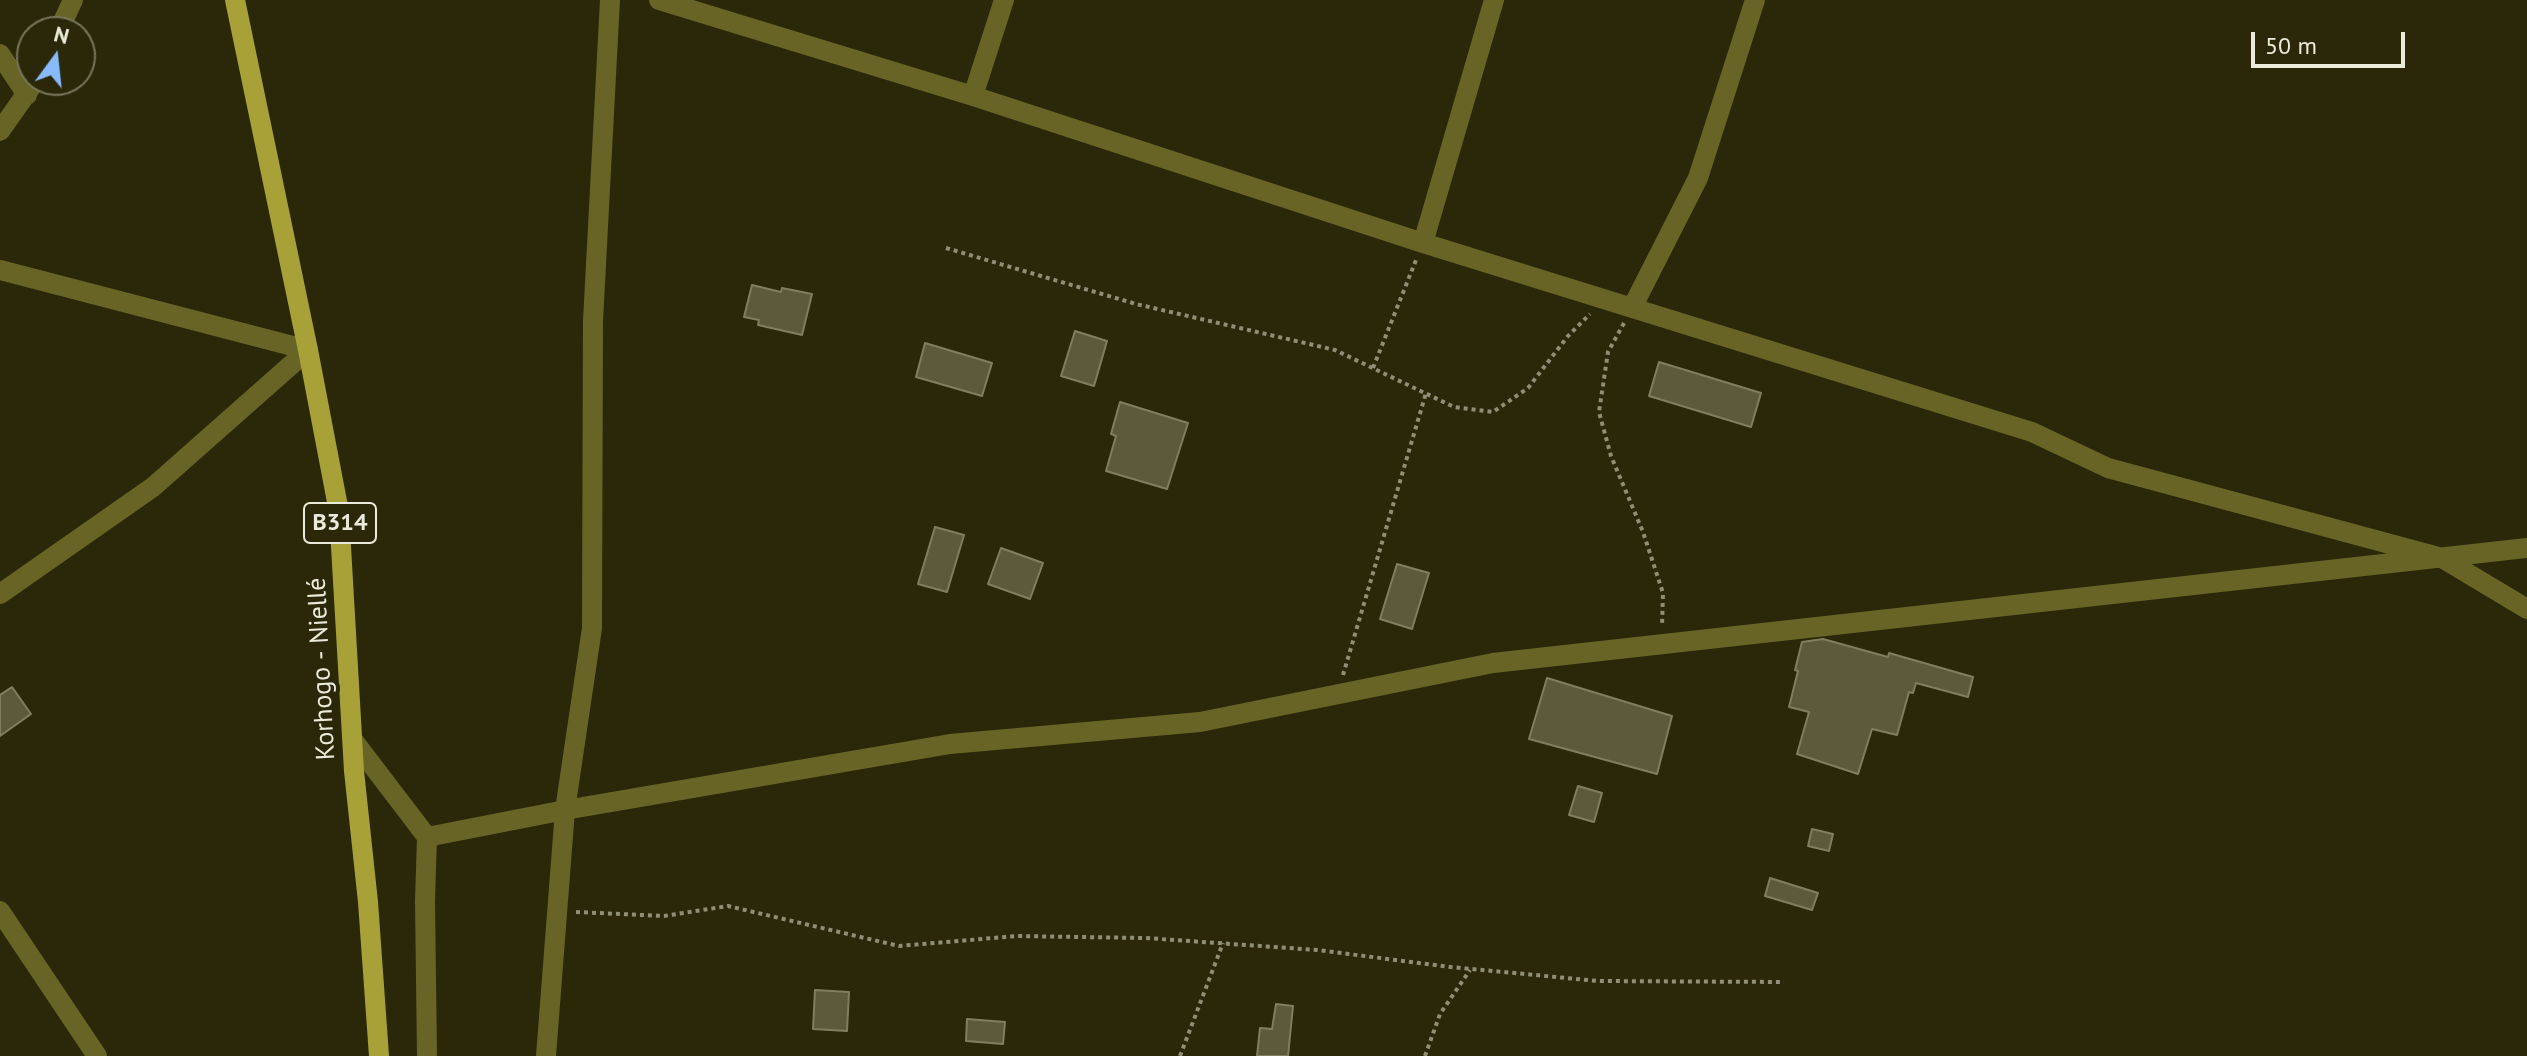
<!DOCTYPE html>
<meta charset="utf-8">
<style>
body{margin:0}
#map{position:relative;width:2527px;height:1056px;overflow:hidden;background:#2a2809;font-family:"PT Sans",sans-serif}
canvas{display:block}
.north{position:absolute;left:16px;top:16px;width:80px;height:80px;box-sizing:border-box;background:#2a2809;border:2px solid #77765c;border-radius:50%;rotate:15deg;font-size:22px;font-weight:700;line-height:32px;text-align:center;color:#ebebd9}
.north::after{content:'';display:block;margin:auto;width:28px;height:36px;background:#89bafc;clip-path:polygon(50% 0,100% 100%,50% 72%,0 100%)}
.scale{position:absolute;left:2251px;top:32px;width:154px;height:36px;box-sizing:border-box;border:4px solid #ebebd9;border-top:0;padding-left:10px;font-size:24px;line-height:28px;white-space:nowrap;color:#ebebd9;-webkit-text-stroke:6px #2a2809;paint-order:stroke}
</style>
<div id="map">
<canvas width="2527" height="1056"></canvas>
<div class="north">N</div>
<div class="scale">50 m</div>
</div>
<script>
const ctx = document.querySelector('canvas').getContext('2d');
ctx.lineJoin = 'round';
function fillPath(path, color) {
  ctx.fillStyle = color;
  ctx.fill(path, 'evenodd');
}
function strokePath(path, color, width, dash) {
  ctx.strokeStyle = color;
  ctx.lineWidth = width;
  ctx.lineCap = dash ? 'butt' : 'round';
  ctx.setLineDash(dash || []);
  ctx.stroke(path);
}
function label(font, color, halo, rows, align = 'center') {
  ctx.font = font + ' "PT Sans",sans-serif';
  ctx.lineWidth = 8;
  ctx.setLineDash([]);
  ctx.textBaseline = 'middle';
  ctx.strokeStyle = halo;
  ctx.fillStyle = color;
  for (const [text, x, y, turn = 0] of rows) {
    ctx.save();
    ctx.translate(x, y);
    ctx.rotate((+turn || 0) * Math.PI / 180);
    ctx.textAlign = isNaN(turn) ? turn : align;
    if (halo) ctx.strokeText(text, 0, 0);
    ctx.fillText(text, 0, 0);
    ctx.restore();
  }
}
const building = new Path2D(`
 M752 285 781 292 782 288 812 294 802 335 758 325 759 320 744 317Z
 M1075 331 1107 341 1094 386 1061 376Z
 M925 343 992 363 982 396 916 377Z
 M1659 362 1761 393 1751 427 1649 396Z
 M1120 402 1188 423 1167 489 1106 471 1116 436 1111 434Z
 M935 527 964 535 947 592 918 584Z
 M1001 548 1043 563 1030 599 988 584Z
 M1397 564 1429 573 1412 629 1380 619Z
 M1823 639 1888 657 1889 653 1973 677 1968 697 1916 683 1913 693 1909 692 1897 735 1872 729 1858 774 1797 754 1809 712 1789 707 1798 671 1795 670 1802 642Z
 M1547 678 1672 716 1657 774 1529 739Z
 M12 687 31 714 0 736V695Z
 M1578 786 1602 793 1594 822 1569 815Z
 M1812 829 1833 834 1829 851 1808 846Z
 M1770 878 1818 893 1812 910 1765 896Z
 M815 990 849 992 847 1031 813 1029Z
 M1276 1004 1293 1006 1288 1056H1257L1260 1028 1272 1029Z
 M967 1019 1005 1022 1003 1044 966 1041Z`);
const path = new Path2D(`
 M946 248 1136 304 1335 350 1454 407 1493 412 1528 388 1568 336 1590 314
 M1624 323 1608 352 1599 412 1611 456 1643 532 1663 593 1662 626
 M1373 368 1416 260
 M1343 675 1426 393
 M576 912 664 916 728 906 899 946 1017 936 1146 938 1317 950 1451 967 1598 981 1784 982
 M1180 1056 1223 943
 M1425 1056 1440 1014 1470 970`);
const minor = new Path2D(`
 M659 0 973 96 1423 243 2032 432 2108 468 2442 558 2527 609
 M58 32 73 0
 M0 54 27 95
 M973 96 1004 0
 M0 131 36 80
 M1423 243 1494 0
 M0 270 308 350
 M1633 306 1698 178 1755 0
 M0 594 153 487 308 350
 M353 740 427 837 425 901 427 1056
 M427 837 565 810 950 744 1200 722 1493 663 2527 548
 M0 911 97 1056
 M546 1056 565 810 592 628 593 321 610 0`);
const primary = new Path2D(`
 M235 0 308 350 339 512 354 771 368 902 379 1056`);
const shields = [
 [340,523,72]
];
const shieldNames = [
 ["B314",340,523]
];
const streetNames = [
 ["Korhogo - Niellé",322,669,-93]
];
fillPath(building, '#5c5a3b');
strokePath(building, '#7f7e5d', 2);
strokePath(path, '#8f8e76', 4, [4, 4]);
strokePath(minor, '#686426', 20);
strokePath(primary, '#a8a137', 20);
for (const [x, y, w] of shields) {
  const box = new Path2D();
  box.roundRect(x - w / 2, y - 20, w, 40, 6);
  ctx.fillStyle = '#2a2809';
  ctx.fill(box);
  strokePath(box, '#ebebd9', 2);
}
label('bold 24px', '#ebebd9', null, shieldNames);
label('26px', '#ebebd9', '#2a2809', streetNames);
</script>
